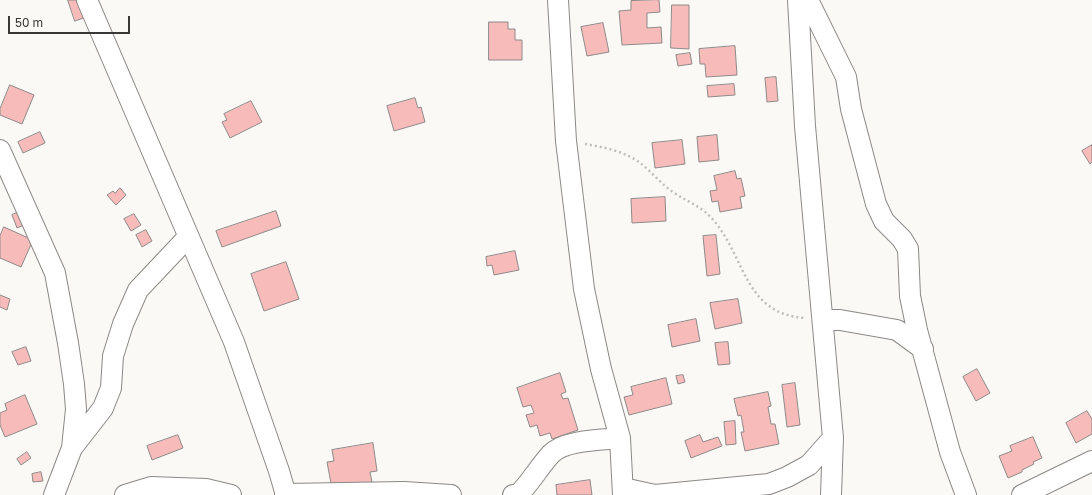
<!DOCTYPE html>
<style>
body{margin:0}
#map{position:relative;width:1092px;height:495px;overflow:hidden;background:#fbf9f6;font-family:"Golos Text",sans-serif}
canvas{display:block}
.scale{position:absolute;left:8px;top:16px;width:122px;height:18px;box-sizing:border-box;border:2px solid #393836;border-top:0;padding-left:5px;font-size:12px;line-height:14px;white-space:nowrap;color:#393836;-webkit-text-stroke:3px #fbf9f6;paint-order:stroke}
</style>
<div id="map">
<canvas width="1092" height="495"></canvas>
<div class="scale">50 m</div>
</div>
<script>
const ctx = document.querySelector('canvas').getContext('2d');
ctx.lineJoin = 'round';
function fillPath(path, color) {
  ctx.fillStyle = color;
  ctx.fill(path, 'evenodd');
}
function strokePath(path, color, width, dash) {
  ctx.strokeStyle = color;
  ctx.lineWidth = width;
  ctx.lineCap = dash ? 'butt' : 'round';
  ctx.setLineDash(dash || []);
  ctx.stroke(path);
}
const building = new Path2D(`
 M68 0H83L89 16 75 21Z
 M659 0 660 12 647 13V28L661 27 662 43 622 45 619 11 631 10V1Z
 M672 5H689V49L671 48Z
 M489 22H508V29H515V40H522V60H489Z
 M603 23 609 52 587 56 581 27Z
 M735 46 737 75 706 77 705 64H700L699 49Z
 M690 53 692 64 678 66 676 55Z
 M776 77 778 101 767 102 765 78Z
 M734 84 735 95 708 97 707 86Z
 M10 85 34 95 22 124 0 115V109Z
 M415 98 418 108 421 107 425 122 394 131 387 106Z
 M251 101 262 122 230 138 222 122 227 120 224 114Z
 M40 132 45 143 23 153 18 142Z
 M717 135 719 160 699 162 697 137Z
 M682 140 685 164 655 168 652 143Z
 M1092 145V162L1090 164 1082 151Z
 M735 171 737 179 741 178 745 196 740 197 742 208 720 212 718 201 712 202 710 191 717 190 714 176Z
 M120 188 126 195 116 205 107 195 113 191 115 193Z
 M665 197 666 221 632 223 631 199Z
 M276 211 281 226 222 247 216 231Z
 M19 212 24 225 17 228 12 215Z
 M134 214 141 225 131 231 124 219Z
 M4 227 33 240 21 267 0 258V236Z
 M146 230 152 241 142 247 136 235Z
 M716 235 720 274 707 276 703 236Z
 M515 251 519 270 494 275 492 265 487 266 486 257Z
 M286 262 299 299 264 311 251 274Z
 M0 295 10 299 7 310 0 307Z
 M738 299 742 323 715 329 710 303Z
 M696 319 700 341 672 347 668 325Z
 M728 342 730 364 718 365 715 343Z
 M26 347 31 361 18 365 12 352Z
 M977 369 990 393 976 401 963 377Z
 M560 373 566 392 561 394 563 399 568 398 578 430 552 439 550 433 540 436 537 425 530 427 526 415 534 413 531 405 523 407 517 388Z
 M683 375 685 382 678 384 676 376Z
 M666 378 672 404 629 415 624 397 633 395 631 387Z
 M795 383 800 425 787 427 782 385Z
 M768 392 771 406 768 407 771 424H775L779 444 745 451 741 432H744L741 415 738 416 734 399Z
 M25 395 37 424 5 437 0 425V413L7 410 5 404Z
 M1087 411 1092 419V434L1076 443 1066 423Z
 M735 421 736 444 726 445 724 422Z
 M178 435 183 448 152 460 147 446Z
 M700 435 703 442 718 437 722 446 691 458 685 441Z
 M1033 437 1042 458 1033 462 1034 464 1022 470V472L1008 478 999 456 1012 451 1010 446Z
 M373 443 377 471 370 472 372 482 332 489 327 462 334 461 332 450Z
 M27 452 31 458 21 465 17 459Z
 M41 472 43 481 33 482 32 474Z
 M590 480 592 495H557L556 485Z`);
const path = new Path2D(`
 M585 144C603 147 623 151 639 162 651 171 661 184 673 192 689 203 702 206 715 222 746 260 745 314 805 318`);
const minor = new Path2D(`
 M87 0 234 342 279 471 286 495
 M558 0 566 141 584 289 601 369 620 438 623 495
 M798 0 805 126 833 438 831 495
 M808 0 846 77 851 109 876 204 884 221 902 239 908 249 910 296 917 330 950 452 966 495
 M0 150 55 273 68 343 74 384 76 409 72 448
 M824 320H840L897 330 923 349
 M623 488 655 495 769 484 787 477 809 465 833 438
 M285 494 404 492 451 495
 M54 495 72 448 103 408 111 388 113 356 123 324 138 290 188 237
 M125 495 151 487 206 489 231 495
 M513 495H518C531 482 539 467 551 454 564 440 601 440 620 438
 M1022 495 1092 461`);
fillPath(building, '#f7bcba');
strokePath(building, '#8e8989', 1);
strokePath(minor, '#8b8986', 22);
strokePath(path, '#c0bebb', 2.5, [2, 3]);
strokePath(minor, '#fff', 20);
</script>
